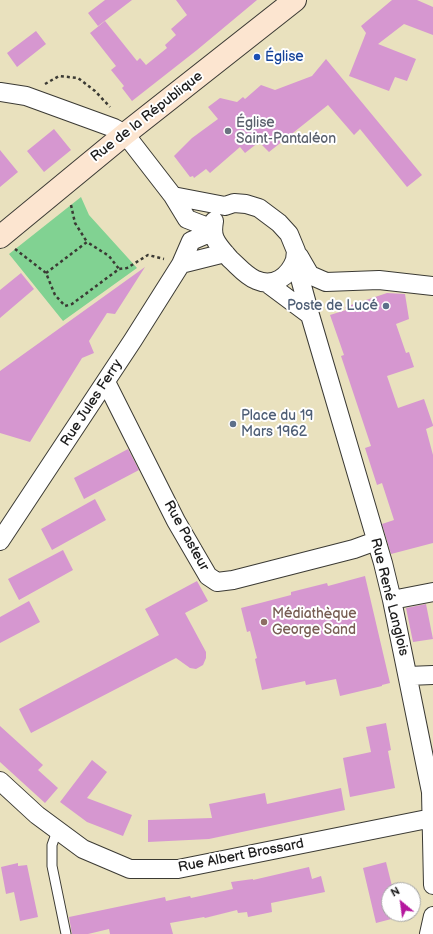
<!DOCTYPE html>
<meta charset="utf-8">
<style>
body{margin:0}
#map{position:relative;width:433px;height:934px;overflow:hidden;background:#e9e1be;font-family:"Balsamiq Sans",sans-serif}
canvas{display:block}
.north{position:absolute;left:381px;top:882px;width:40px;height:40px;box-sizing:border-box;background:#fff;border:1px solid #a4a4a4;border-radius:50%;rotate:331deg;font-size:11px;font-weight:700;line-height:16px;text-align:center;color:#1c1c1c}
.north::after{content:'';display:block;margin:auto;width:14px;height:18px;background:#b5179e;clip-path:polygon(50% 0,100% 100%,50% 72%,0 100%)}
</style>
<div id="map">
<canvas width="433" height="934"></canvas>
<div class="north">N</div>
</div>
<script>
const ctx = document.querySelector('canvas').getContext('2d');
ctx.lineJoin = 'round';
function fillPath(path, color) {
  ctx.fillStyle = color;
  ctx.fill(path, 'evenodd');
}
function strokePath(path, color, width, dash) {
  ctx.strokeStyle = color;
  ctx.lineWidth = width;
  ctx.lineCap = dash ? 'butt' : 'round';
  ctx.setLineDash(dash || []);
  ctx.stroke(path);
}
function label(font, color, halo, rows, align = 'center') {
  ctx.font = font + ' "Balsamiq Sans",sans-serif';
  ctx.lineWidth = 4;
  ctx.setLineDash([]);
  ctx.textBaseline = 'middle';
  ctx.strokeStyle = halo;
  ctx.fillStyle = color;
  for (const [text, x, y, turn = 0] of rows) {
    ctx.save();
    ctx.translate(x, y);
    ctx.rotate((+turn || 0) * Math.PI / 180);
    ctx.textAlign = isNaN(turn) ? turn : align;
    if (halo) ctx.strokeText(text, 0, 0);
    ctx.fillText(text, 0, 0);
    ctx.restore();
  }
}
const green = new Path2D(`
 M81 197 89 215 137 268 63 321 9 254Z`);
const building = new Path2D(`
 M105 0H132L98 26 88 13Z
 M176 0H257L197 50 132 101 122 88 124 86 111 70 116 66 90 33 105 21 137 61 140 58 146 65 167 48 165 45 176 35 171 29 187 15Z
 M392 0H417L433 7V35L404 24 378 44 416 59 407 81 395 77 389 91 349 76 366 33 361 26Z
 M36 31 46 44 17 67 7 53Z
 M326 59 422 175 407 187 360 129 354 135 328 105 269 152 259 142 245 153 240 147 210 173 206 169 194 178 193 176 190 177 174 156 192 138 218 119 208 107 220 98 237 102 243 97 245 99 261 85 275 90 312 76Z
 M54 129 71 150 44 172 27 151Z
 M0 150 18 172 0 187Z
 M145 267 115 314 107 313 89 341 94 353 82 358 30 442 0 433V371Z
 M21 273 34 289 0 318V290Z
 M387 293 405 294 409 319 396 324 406 353 409 352 414 367 387 376 398 408 424 399 433 425V426L426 429 433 455V543L391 554 382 524 394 520 382 483 377 485 365 448 371 446 341 356 344 355 330 315 346 310 345 307Z
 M128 449 139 470 84 499 74 478Z
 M95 499 106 520 52 550 41 529Z
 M63 550 73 570 19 600 8 579Z
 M365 576 390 683 382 685V686L340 696 336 679 306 685 305 681 262 690 255 659 257 658 250 631 247 632 241 608 291 595V592L327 583 328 586Z
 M197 581 208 601 185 613 206 652V658L203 665 196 669 190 668 176 658 31 733 19 709 159 635 145 609Z
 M29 601 40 622 0 643V617Z
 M426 604 433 639 413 642 406 608Z
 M386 723 391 750 388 751 395 788 350 797 343 758 371 752 366 727Z
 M0 726 43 765 38 770 58 788 45 803 0 762Z
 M92 760 107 772 87 798 132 815 123 836 87 822 60 802Z
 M341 788 345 810 209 839 148 842V820L212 818 209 804 265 793 267 804Z
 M386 862 393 890H389V914H398L399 917 376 923 363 868Z
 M18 863V866L27 865 38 917 20 921 14 892 6 894 1 867Z
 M309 867 312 879 321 876 325 892 271 903 272 912 248 917 247 912 238 913 237 910 205 918 204 917 170 923 173 934H110L109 929 88 934H72L69 917 165 897 166 901 190 896 191 898 233 889 231 882 253 879V880Z`);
const path = new Path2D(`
 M45 84 59 76 78 78 95 91 110 107
 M71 205 75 223 87 242
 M15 249 46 273 55 295 65 306 72 304 119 269 127 268 148 255 164 259
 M46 273 87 242 109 256 119 269`);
const service = new Path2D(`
 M57 831 52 845V866L66 934`);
const minor = new Path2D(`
 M0 92 26 96 114 128 125 134 173 196 187 219 213 229
 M173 196 225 206 234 203 246 204 259 208 279 223 289 234 296 251 295 260 310 315 383 563 392 600 431 792 433 885
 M214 221C213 227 212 233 215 239 218 246 225 253 230 259 238 266 246 276 256 280 274 288 289 276 295 260
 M299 256 310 275 326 282 379 280 433 286
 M181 264 225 253
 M267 283 310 315
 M106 382 176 521 208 576 217 582 233 580 354 549 376 541
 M0 541 133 340 181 264 191 241 212 232
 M392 600 433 592
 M408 676 433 675
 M0 781 37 815 83 849 130 869H178L432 818
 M429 934 433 916`);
const secondary = new Path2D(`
 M0 237 125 134 295 0`);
const markers = [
 [257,57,4,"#1a4fb4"],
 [228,131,4,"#6b7280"],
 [386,306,4,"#5c6f8a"],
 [233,424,4,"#5c6f8a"],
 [264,622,4,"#8d6e63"]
];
const transitNames = [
 ["Église",265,57]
];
const streetNames = [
 ["Rue de la République",147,117,-38],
 ["Rue Jules Ferry",92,403,-57],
 ["Rue Pasteur",186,536,61],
 ["Rue René Langlois",389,597,76],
 ["Rue Albert Brossard",241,856,-11]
];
const worshipNames = [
 ["Église",236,123],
 ["Saint-Pantaléon",236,139]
];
const serviceNames = [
 ["Poste de Lucé",378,306],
 ["Place du 19",241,416,"left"],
 ["Mars 1962",241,432,"left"]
];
const educationNames = [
 ["Médiathèque",272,614],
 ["George Sand",272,630]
];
fillPath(green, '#81d292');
fillPath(building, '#d697d0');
strokePath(service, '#3b3a34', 11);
strokePath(minor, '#3b3a34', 20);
strokePath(secondary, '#3b3a34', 24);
strokePath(path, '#3b3a34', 2.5, [3, 3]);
strokePath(service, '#fff', 9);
strokePath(minor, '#fff', 18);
strokePath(secondary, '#fce5d0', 22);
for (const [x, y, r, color] of markers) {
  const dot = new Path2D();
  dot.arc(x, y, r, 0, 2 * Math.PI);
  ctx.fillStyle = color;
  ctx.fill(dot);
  strokePath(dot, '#fff', 1.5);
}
label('14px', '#164399', '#fff', transitNames, 'left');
label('14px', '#1c1c1c', '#fff', streetNames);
label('14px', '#5b616d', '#fff', worshipNames, 'left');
label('14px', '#4e5e75', '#fff', serviceNames, 'right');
label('14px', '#785e54', '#fff', educationNames, 'left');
</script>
